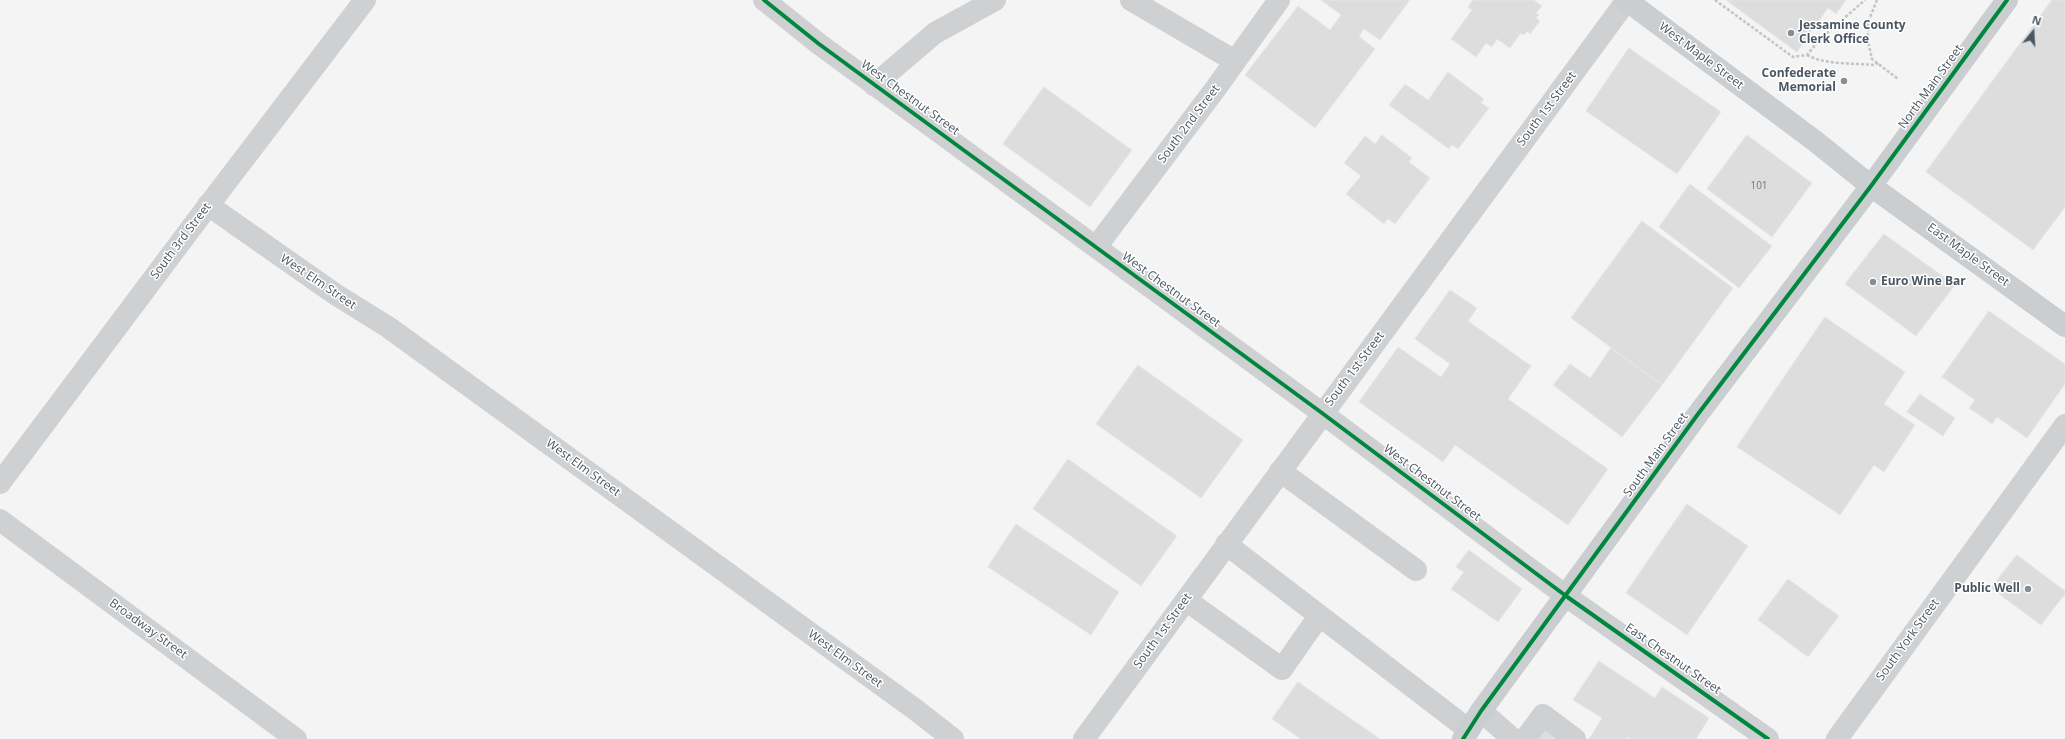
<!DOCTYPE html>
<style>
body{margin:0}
#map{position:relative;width:2065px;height:739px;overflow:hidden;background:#f4f4f4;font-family:"Open Sans",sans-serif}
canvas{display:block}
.north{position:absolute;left:2013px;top:12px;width:40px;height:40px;-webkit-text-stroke:3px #fff;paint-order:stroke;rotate:18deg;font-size:11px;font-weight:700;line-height:16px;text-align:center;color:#4a5661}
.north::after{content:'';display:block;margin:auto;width:14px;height:18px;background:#4a5661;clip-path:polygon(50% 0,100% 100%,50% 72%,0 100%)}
</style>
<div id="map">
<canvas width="2065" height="739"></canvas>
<div class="north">N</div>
</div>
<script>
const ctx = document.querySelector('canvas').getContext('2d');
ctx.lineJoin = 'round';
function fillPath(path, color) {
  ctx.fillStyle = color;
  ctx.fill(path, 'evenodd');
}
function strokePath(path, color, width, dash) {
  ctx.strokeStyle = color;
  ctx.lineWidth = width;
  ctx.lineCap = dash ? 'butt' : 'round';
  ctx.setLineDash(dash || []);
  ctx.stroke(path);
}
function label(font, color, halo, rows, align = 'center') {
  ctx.font = font + ' "Open Sans",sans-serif';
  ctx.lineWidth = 3;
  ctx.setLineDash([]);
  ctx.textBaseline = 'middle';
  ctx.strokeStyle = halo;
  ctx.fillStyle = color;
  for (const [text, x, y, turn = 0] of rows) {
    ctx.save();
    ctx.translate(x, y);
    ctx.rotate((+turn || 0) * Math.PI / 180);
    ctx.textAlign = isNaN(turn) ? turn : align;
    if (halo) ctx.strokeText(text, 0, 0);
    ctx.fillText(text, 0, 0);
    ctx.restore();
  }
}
const building = new Path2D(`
 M1321 0H1410L1380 40 1364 29 1359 36 1375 49 1315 128 1245 75 1298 6 1330 30 1341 15Z
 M1473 0H1534L1542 6 1536 13 1539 15 1536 18 1540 21 1530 34 1527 31 1524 35 1521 33 1510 48 1497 39 1492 47 1486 43 1476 57 1451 39 1472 10 1468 7Z
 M1726 0H1846L1836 14 1828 8 1797 52Z
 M2052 0H2065V207L2033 250 1926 172Z
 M1629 48 1721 112 1677 174 1586 111Z
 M1448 72 1484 99 1481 103 1489 108 1458 149 1452 145 1449 149 1389 105 1405 84 1428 100Z
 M1044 87 1132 150 1090 207 1003 144Z
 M1382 135 1412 158 1409 162 1430 178 1395 224 1388 219 1384 224 1346 194 1361 176 1344 163 1365 136 1375 144Z
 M1747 135 1812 183 1772 237 1707 189Z
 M1690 184 1772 246 1739 288 1659 227Z
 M1642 221 1733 288 1662 385 1571 318Z
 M1884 234 1955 285 1916 336 1845 284Z
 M1450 290 1477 308 1468 321 1531 366 1508 399 1608 469 1568 525 1455 445 1443 462 1359 402 1398 347 1441 377 1450 364 1415 339Z
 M1989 311 2065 364V384L2027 438 1997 417 1992 424 1969 408 1975 400 1942 377Z
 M1825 317 1905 372 1884 404 1915 425 1884 472 1874 465 1840 515 1737 447Z
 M1611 348 1662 385 1622 437 1553 385 1570 364 1590 378Z
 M1138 365 1243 440 1201 498 1096 424Z
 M1920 394 1955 418 1943 436 1907 412Z
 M1068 459 1177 536 1141 586 1033 509Z
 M1687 504 1748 546 1687 635 1626 593Z
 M1016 524 1119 592 1091 635 988 567Z
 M1469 550 1522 589 1498 622 1451 589 1464 572 1456 567Z
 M2017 555 2065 591V594L2041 625 1991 588Z
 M1788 579 1839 616 1808 657 1758 620Z
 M1599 661 1655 698 1662 687 1709 718 1696 739H1631L1628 737 1627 739H1589L1602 718 1573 700Z
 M1298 682 1380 739H1301L1272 719Z
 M1546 723 1570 739H1535Z`);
const path = new Path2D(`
 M1715 0 1793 57 1807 55 1820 39 1865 0
 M1877 0 1868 22V41L1872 59 1898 79
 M1807 55C1825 65 1854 63 1874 65L1878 63`);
const minor = new Path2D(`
 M764 0 819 44 1322 413 1566 596 1768 739
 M1131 0 1235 61
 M874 85 935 33 995 0
 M208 205 335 294 388 327 916 710 953 739
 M1096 247 1216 88 1279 0
 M1280 471 1416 570
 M0 483 195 223 365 0
 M0 520 296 739
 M1226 544 1469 730
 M1186 600 1282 669 1319 616
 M1481 711 1513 739
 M1084 739 1627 0
 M1525 739 1543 715 1575 739
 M1837 739 2065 425`);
const major = new Path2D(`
 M1626 0 1815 141 1871 186 2065 326
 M1463 739 1481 711 1698 414 1871 186 2007 0`);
const cycleway = new Path2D(`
 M764 0 819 44 1322 413 1566 596 1768 739
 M1463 739 1481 711 1698 414 1871 186 2007 0`);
const markers = [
 [1791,33,4,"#868d94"],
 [1844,81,4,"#868d94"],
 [1873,282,4,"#868d94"],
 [2028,589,4,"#868d94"]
];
const numberNames = [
 ["101",1759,186]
];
const poiNames = [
 ["Jessamine County",1799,26],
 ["Clerk Office",1799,40],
 ["Confederate",1836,74,"right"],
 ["Memorial",1836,88,"right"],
 ["Euro Wine Bar",1881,282],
 ["Public Well",2020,589,"right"]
];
const streetNames = [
 ["West Maple Street",1701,56,37],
 ["North Main Street",1931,87,-54],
 ["West Chestnut Street",910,98,36],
 ["South 1st Street",1547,109,-53],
 ["South 2nd Street",1189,124,-53],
 ["South 3rd Street",181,241,-53],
 ["East Maple Street",1968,255,36],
 ["West Elm Street",318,282,34],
 ["West Chestnut Street",1171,290,36],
 ["South 1st Street",1355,369,-53],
 ["South Main Street",1656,455,-54],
 ["West Elm Street",583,468,36],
 ["West Chestnut Street",1432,483,37],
 ["Broadway Street",148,629,36],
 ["South 1st Street",1163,631,-54],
 ["South York Street",1908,640,-54],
 ["West Elm Street",845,659,36],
 ["East Chestnut Street",1673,659,35]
];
fillPath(building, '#ddddde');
strokePath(building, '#e5e6e7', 1);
strokePath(path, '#bcc7c4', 2.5, [3, 2]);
strokePath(minor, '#ced0d2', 22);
strokePath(major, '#caced1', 22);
strokePath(cycleway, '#00873e', 4);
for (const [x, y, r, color] of markers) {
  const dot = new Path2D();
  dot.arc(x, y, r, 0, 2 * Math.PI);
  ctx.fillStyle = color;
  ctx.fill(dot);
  strokePath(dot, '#fff', 1.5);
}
label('10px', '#707881', null, numberNames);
label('bold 12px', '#4a5661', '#fff', poiNames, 'left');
label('12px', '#4a5661', '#fff', streetNames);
</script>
